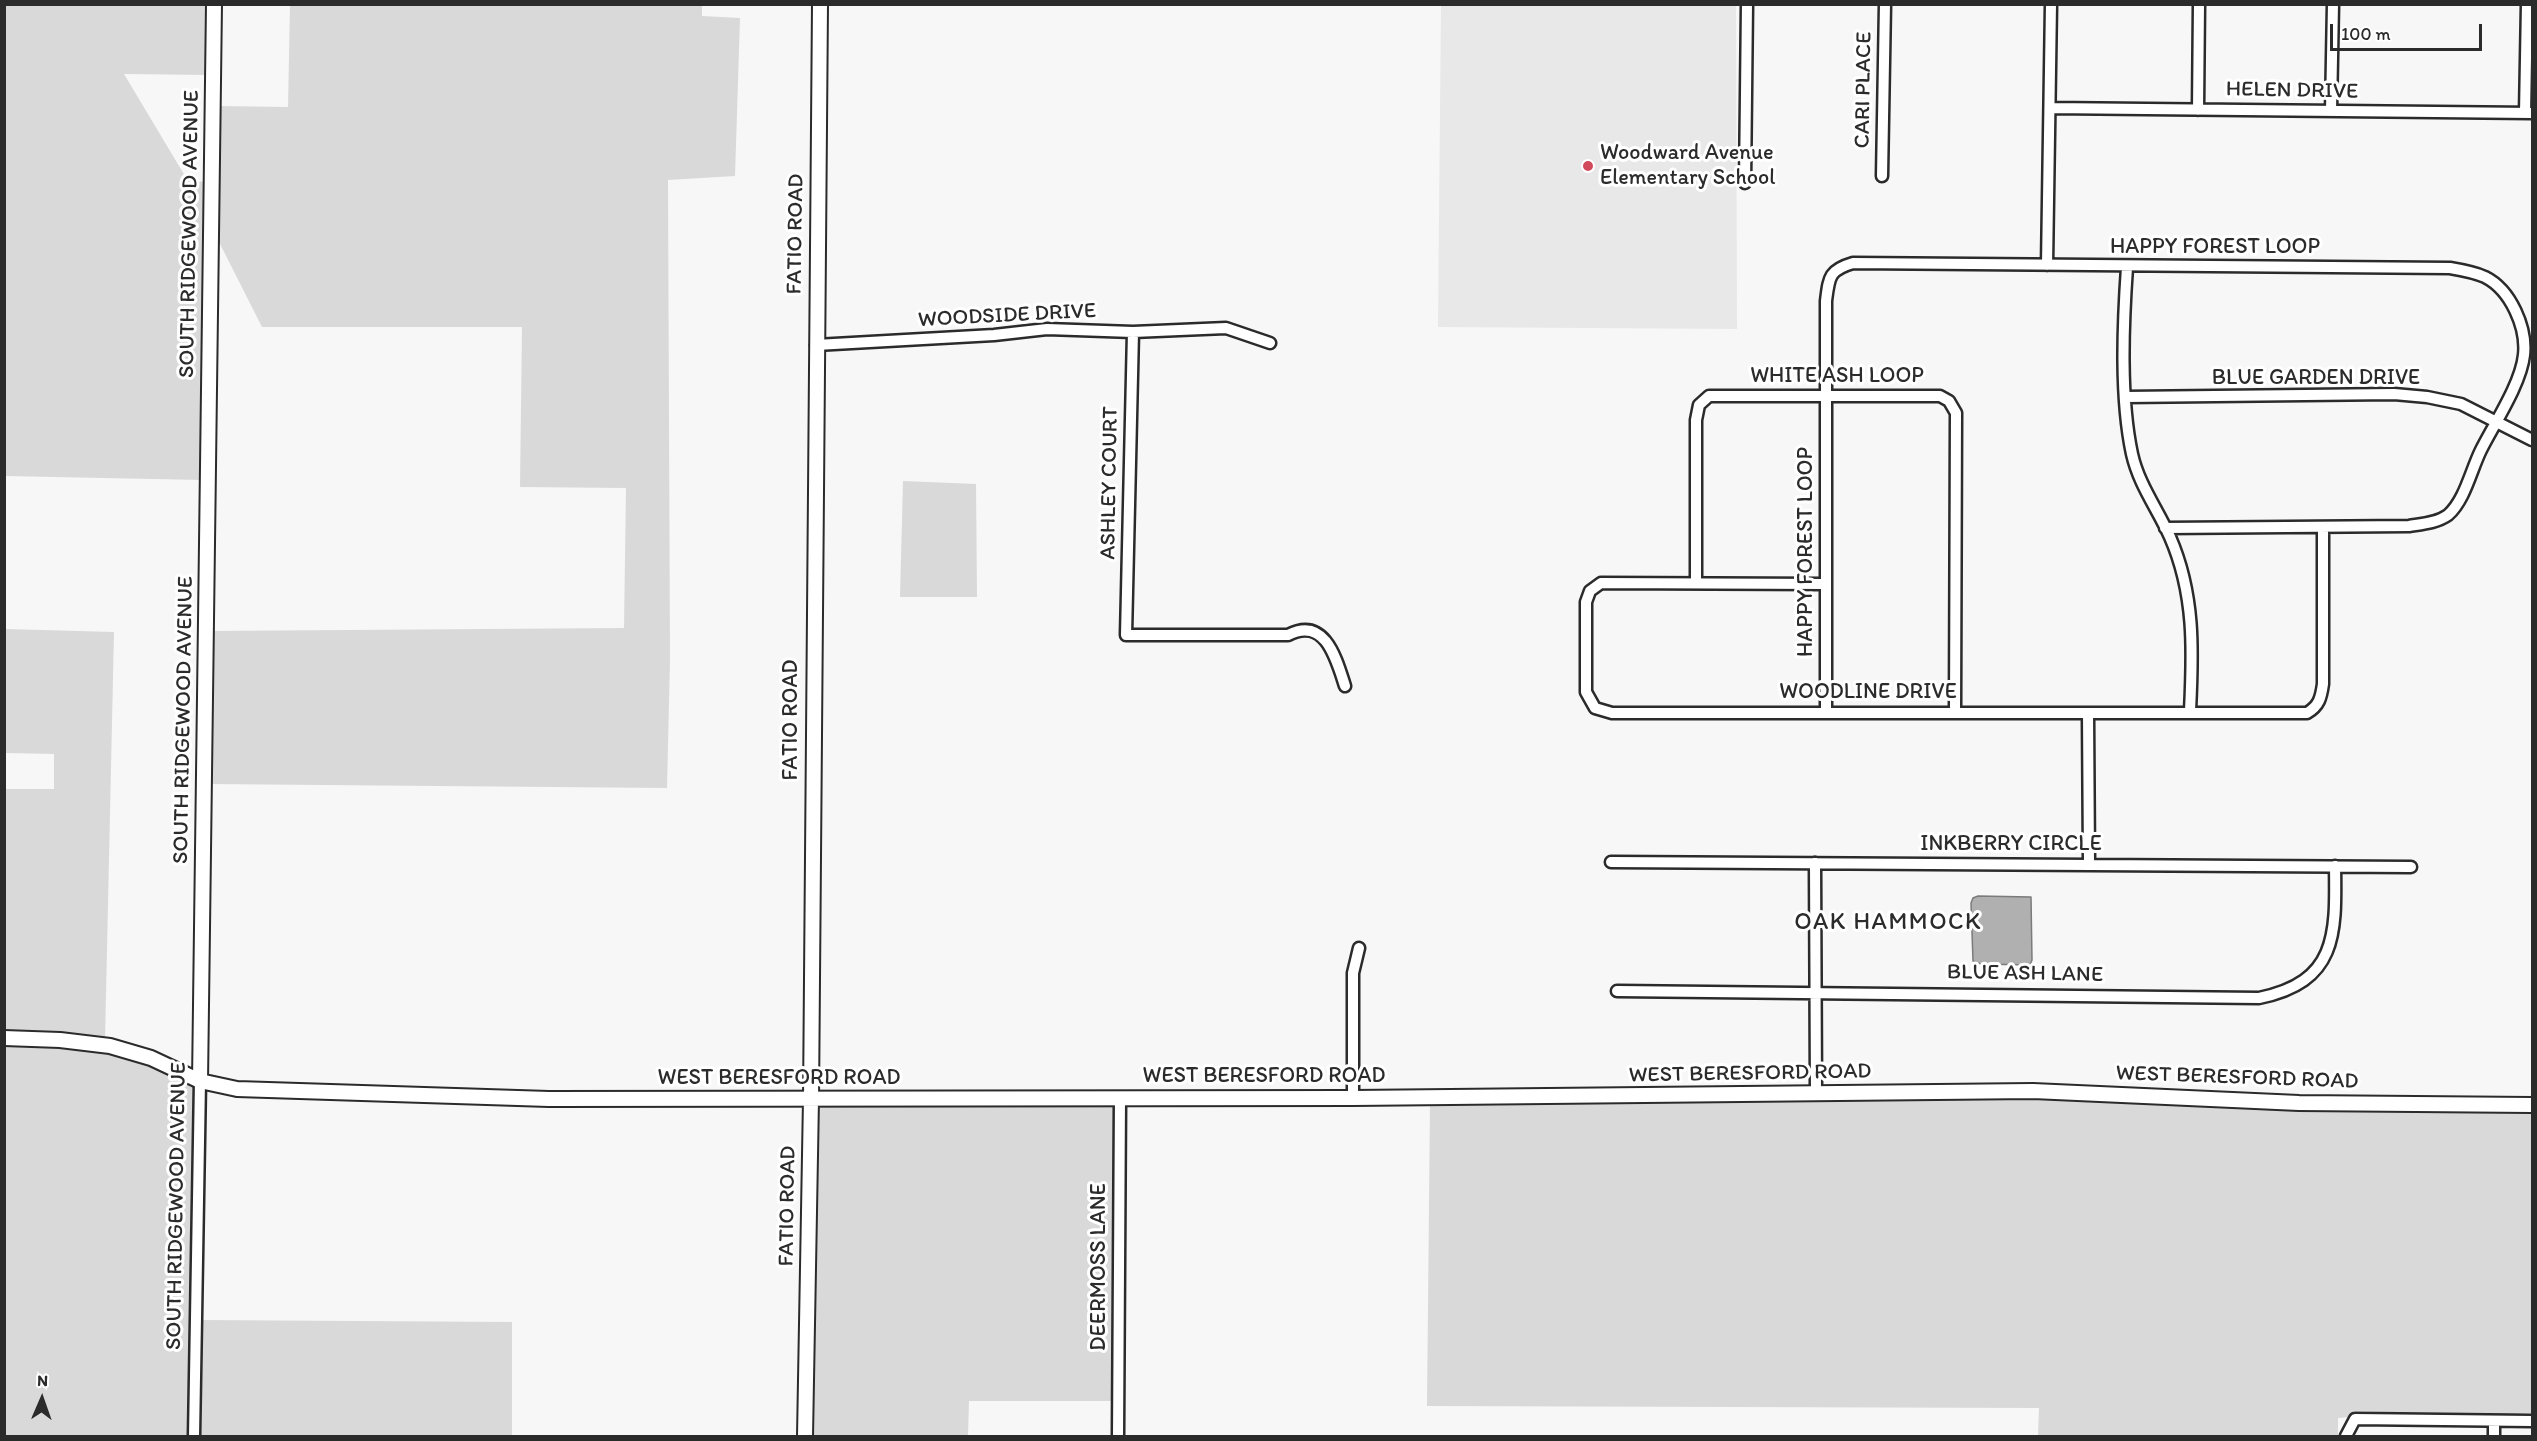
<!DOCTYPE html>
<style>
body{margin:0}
#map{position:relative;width:2537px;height:1441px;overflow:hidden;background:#f7f7f7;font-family:Itim,sans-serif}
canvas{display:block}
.frame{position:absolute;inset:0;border:6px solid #2b2b2b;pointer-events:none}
.north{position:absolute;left:12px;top:1369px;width:60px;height:60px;-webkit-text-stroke:4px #fff;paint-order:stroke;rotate:2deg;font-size:16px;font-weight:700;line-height:24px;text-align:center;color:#2b2b2b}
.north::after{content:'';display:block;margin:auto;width:21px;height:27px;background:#2b2b2b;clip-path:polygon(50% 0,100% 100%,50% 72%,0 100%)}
.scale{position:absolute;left:2330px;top:24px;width:152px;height:27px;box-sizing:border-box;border:3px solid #2b2b2b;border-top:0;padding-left:8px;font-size:18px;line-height:21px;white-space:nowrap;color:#2b2b2b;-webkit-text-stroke:4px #fff;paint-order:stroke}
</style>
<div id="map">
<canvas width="2537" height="1441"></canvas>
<div class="frame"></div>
<div class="north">N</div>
<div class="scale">100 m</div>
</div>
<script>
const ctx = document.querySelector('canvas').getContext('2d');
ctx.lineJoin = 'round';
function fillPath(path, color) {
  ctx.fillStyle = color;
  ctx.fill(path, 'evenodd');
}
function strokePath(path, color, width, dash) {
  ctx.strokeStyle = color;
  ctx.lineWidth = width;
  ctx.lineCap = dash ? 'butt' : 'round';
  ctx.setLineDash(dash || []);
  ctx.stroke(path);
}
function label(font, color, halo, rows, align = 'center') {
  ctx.font = font + ' Itim,sans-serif';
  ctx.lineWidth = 6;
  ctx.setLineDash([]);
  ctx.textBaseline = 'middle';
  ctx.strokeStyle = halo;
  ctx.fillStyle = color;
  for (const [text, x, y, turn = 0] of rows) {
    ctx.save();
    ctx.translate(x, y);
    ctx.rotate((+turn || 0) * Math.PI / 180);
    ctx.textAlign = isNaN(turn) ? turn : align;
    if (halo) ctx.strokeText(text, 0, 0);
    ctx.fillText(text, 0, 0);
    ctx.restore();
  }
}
const built = new Path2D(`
 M1441 5H1736L1737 329 1438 327Z`);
const green = new Path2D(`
 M702 4V16L740 18 735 176 668 180 670 660 667 788 209 784 211 631 624 628 626 488 520 487 522 327H262L216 236 218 106 288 107 290 5Z
 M4 5H208V75L124 74 188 181 206 182 202 480 5 476Z
 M903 481 976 484 977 597H900Z
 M5 629 114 632 105 1040 5 1032V789H54V754L5 753Z
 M5 1044C53 1046 102 1047 148 1063 164 1069 180 1078 195 1085L189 1436H5Z
 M2033 1097 2532 1111V1413L2468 1415 2353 1411 2350 1417 2338 1418V1436H2038L2039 1408 1427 1406 1430 1102Z
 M1115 1104 1113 1401H969L968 1436H810L816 1105Z
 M201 1320 512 1322V1436H199Z`);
const water = new Path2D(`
 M1978 896 2031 897 2032 960 2030 965 1981 964 1973 961 1971 903 1973 898Z`);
const minor = new Path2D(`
 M2050 108 2532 113
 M2198 110 2199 4
 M2331 111 2333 4
 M2525 113 2527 4
 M1882 176 1885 4
 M1745 183 1747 4
 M2047 265 2051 4
 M2127 267C2123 325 2120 398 2132 454 2139 485 2157 508 2170 537 2195 594 2193 651 2190 711
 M1133 332 1126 635H1288C1325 616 1336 658 1345 686
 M816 345 994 335 1047 329 1133 332 1226 328 1270 343
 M2126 397 2394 394 2427 397 2461 404 2532 440
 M1696 581V420L1699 405 1709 396H1940L1949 401 1956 413 1955 712
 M1824 584 1601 583 1590 591 1586 602V692L1595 708 1612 713H2307C2319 706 2321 698 2323 684V527
 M1826 711V301C1829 277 1829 270 1853 263L2450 268C2462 270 2474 272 2485 277 2511 290 2527 328 2524 355 2521 384 2494 424 2481 450 2471 470 2465 500 2448 515 2437 523 2421 524 2409 526L2165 528
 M2088 714 2089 863
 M1611 862 2411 867
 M1815 863 1816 1094
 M1617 991 2259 998C2338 982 2336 933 2335 866
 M1353 1098V973L1359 948
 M194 1436 200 1081
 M1118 1436 1120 1098
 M2346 1436 2355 1419 2532 1421
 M2494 1436V1421`);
const tertiary = new Path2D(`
 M4 1038 60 1040 110 1046 151 1058 200 1081 237 1089 549 1099 1353 1098 2033 1091 2299 1103 2532 1105
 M200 1081 214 4
 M805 1436 811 1099 820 4`);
const markers = [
 [1588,166,6,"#d1495b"]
];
const streetNames = [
 ["CARI PLACE",1864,90,-89],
 ["HELEN DRIVE",2292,91,1],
 ["SOUTH RIDGEWOOD AVENUE",190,234,-89],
 ["FATIO ROAD",796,234,-89],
 ["HAPPY FOREST LOOP",2215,247],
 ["WOODSIDE DRIVE",1007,316,-3],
 ["WHITE ASH LOOP",1837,376],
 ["BLUE GARDEN DRIVE",2316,378],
 ["ASHLEY COURT",1110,483,-89],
 ["HAPPY FOREST LOOP",1806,552,-90],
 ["WOODLINE DRIVE",1868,692],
 ["SOUTH RIDGEWOOD AVENUE",184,720,-89],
 ["FATIO ROAD",791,720,-90],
 ["INKBERRY CIRCLE",2011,844],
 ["BLUE ASH LANE",2025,974,1],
 ["WEST BERESFORD ROAD",1750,1074,-1],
 ["WEST BERESFORD ROAD",1264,1076],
 ["WEST BERESFORD ROAD",779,1078],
 ["WEST BERESFORD ROAD",2237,1078,2],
 ["SOUTH RIDGEWOOD AVENUE",177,1206,-89],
 ["FATIO ROAD",788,1206,-89],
 ["DEERMOSS LANE",1099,1267,-90]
];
const poiNames = [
 ["Woodward Avenue",1600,153],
 ["Elementary School",1600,178]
];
const neighbourhoodNames = [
 ["OAK HAMMOCK",1888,923]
];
fillPath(built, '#e8e8e8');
fillPath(green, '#d9d9d9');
fillPath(water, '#b0b0b0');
strokePath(water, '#7b7b7b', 1.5);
strokePath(minor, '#2b2b2b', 15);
strokePath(tertiary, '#2b2b2b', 18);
strokePath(minor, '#fff', 10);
strokePath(tertiary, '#fff', 14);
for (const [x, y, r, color] of markers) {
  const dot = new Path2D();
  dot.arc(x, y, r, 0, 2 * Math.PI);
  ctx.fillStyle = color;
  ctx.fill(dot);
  strokePath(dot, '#fff', 2);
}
label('22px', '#2b2b2b', '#fff', streetNames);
label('22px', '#2b2b2b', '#fff', poiNames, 'left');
ctx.letterSpacing = '1.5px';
label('24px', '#2b2b2b', '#fff', neighbourhoodNames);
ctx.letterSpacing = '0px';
</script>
